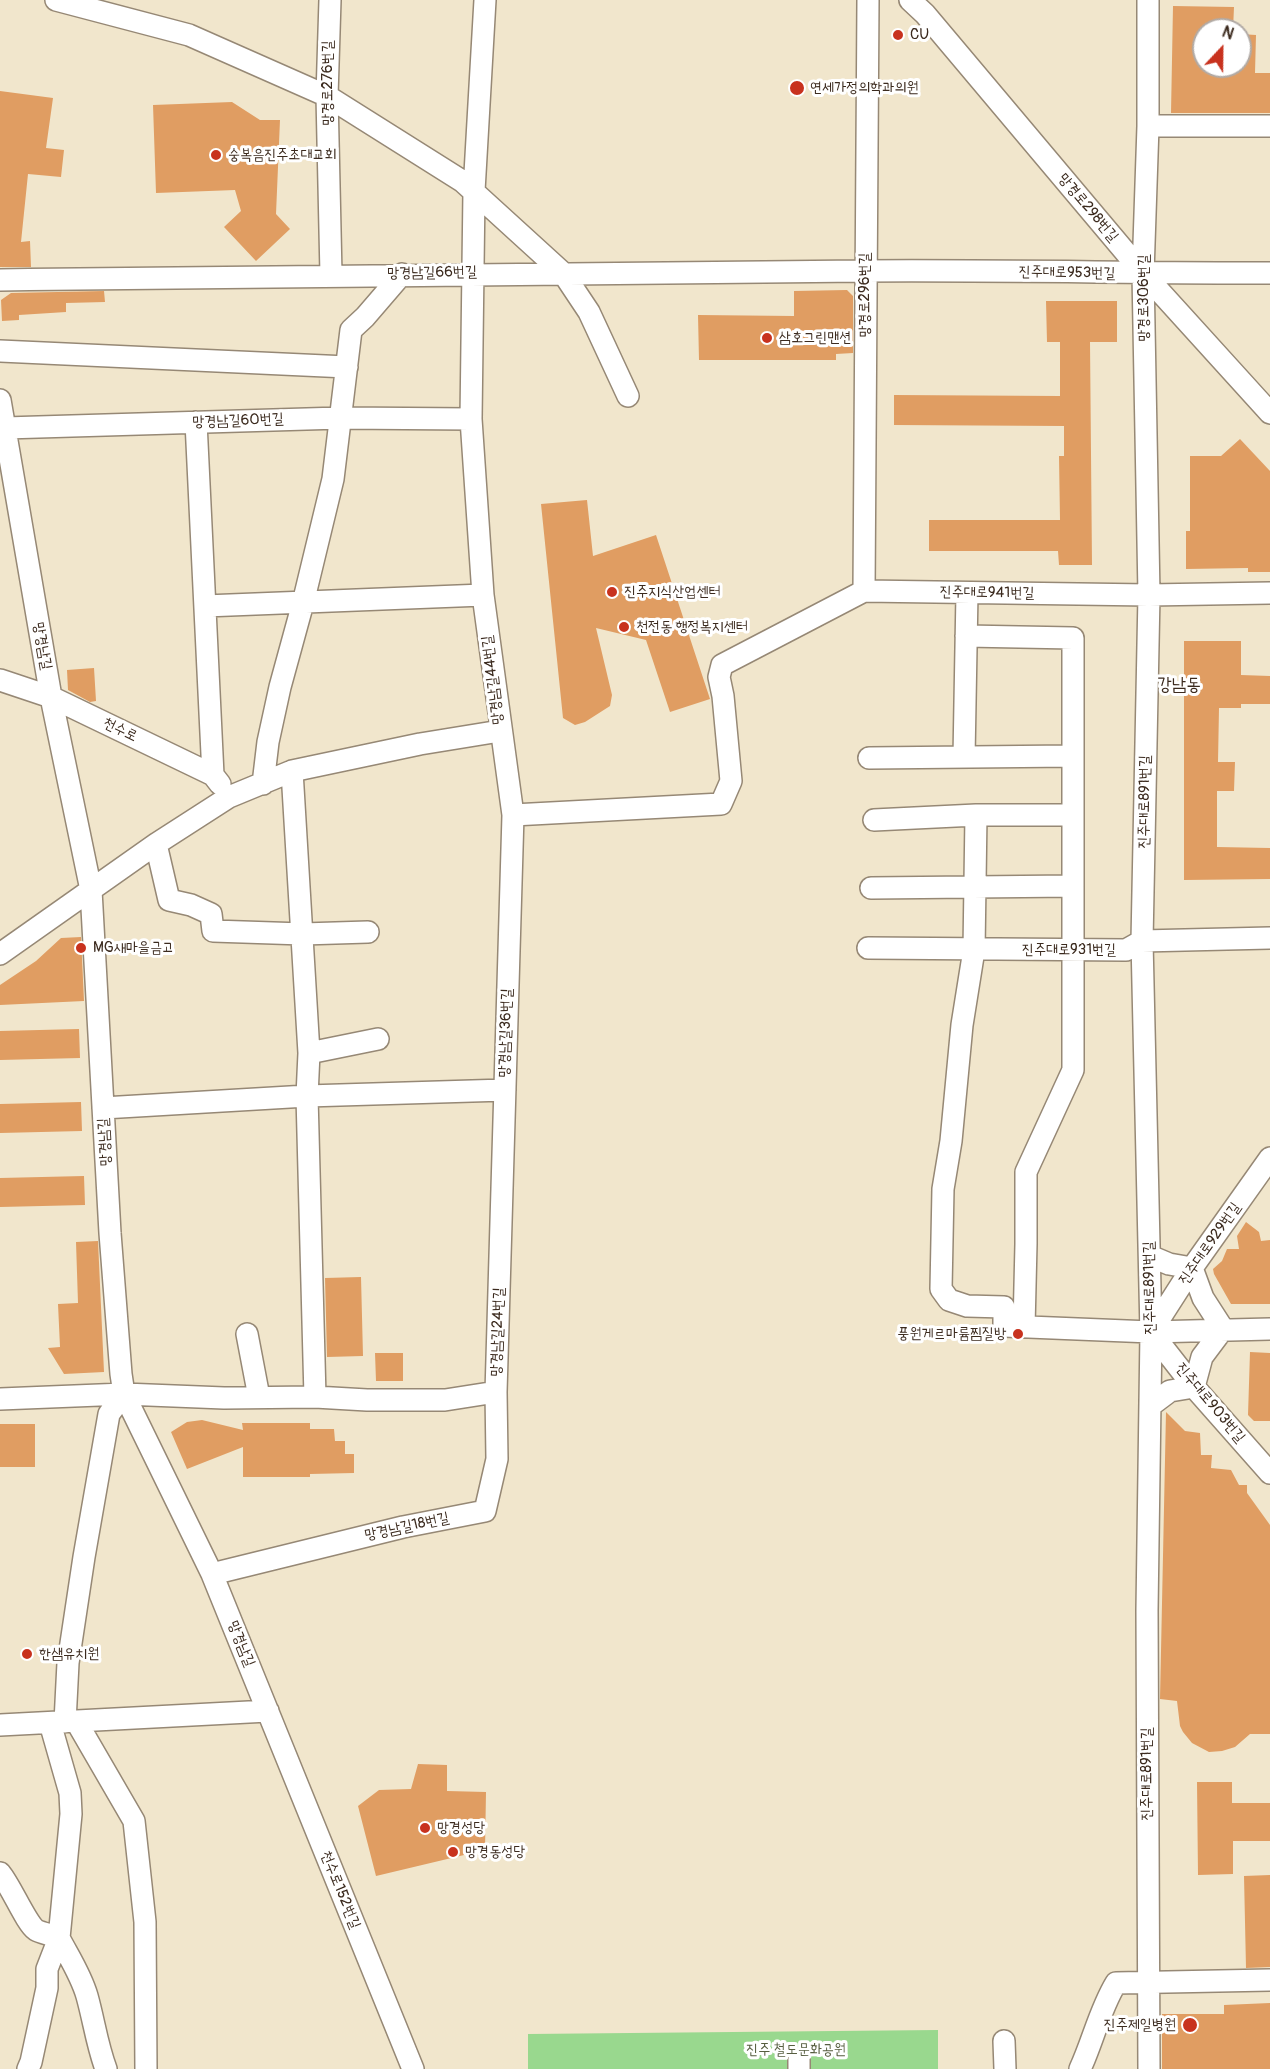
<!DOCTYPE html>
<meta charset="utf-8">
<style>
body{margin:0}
#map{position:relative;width:1270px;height:2069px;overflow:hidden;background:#f1e6cc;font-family:Pangolin,sans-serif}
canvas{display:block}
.north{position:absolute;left:1192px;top:18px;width:60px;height:60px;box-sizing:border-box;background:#fff;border:2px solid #b1aaa5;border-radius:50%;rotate:22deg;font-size:16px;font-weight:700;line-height:24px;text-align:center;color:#3b2a1e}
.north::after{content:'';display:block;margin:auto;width:21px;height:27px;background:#c8321e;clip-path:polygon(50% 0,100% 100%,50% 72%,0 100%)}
</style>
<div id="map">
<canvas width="1270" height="2069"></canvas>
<div class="north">N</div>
</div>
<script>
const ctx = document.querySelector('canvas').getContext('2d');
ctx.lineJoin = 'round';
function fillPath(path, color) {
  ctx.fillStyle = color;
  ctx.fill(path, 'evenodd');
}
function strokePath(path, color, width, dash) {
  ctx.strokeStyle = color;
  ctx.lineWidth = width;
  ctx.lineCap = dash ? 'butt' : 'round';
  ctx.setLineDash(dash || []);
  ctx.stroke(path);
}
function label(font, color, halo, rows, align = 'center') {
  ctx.font = font + ' Pangolin,"Poor Story",sans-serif';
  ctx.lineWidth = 6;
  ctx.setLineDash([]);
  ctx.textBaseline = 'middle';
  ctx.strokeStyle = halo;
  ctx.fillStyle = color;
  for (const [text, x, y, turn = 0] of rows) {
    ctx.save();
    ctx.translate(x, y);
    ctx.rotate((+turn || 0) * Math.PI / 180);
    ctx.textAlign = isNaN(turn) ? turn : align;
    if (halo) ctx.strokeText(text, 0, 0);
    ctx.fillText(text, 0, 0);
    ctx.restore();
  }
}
const green = new Path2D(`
 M938 2030V2069H528V2034Z`);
const building = new Path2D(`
 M1173 6 1234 7 1233 30H1204V66H1240V34L1256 35 1255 73H1270V113H1171Z
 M0 91 53 98 46 148 64 150 61 177 28 174 21 242 30 241 31 267H0Z
 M232 102 260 120H280L276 214 290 229 256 261 224 227 241 211 235 190 156 193 153 105Z
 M847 290 853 296V353L836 354V360H699L698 315 794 316V291Z
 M104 291 105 302 66 303V312L19 315V320L2 321 1 300 11 293Z
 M1046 301H1117V342H1090L1092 565H1059L1058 551H929V520H1060L1059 456H1064V426L894 425V395L1060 396V342H1047Z
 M1240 439 1270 471V572H1248V568L1186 569V531H1190V456H1221Z
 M587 500 593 556 656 535 710 699 670 712 646 640 596 628 612 695 610 706 585 722 575 725 563 718 541 504Z
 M1184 641H1241V675L1270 676V704H1241V708H1219L1218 762H1235L1234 791H1217V847L1270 848V879L1184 880Z
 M94 668 96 701 90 702 68 690 67 670Z
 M81 937 84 1001 0 1005V985L36 961 61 938Z
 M79 1029 80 1058 0 1060V1031Z
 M81 1102 82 1131 0 1133V1104Z
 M84 1176 85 1205 0 1207V1178Z
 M1246 1222 1259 1232 1261 1241 1270 1240V1304H1231L1214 1274 1213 1269 1222 1261 1227 1249H1239L1237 1236Z
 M98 1241 104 1372 64 1374 48 1348 60 1347 58 1304 78 1303 76 1242Z
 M361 1277 363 1356 327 1357 325 1278Z
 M1250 1352 1270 1353V1421H1254L1248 1415Z
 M375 1353H403V1381H376Z
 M1166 1412 1185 1431 1200 1433 1201 1455H1212L1211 1468 1231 1470 1239 1485H1247V1493L1270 1525V1734H1250L1235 1747 1222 1751 1209 1752 1192 1743 1183 1732 1180 1726 1177 1701 1160 1699Z
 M202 1420 243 1430 242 1423H310V1429H334L335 1441H345V1454H354V1473L310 1474V1477H243V1447L187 1469 171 1432 187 1422Z
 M0 1424H35V1467H0Z
 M418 1764 447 1765V1791L486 1792 485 1850 376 1876 358 1806 379 1790 411 1789Z
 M1197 1782H1232V1803H1270V1841H1233V1874L1198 1875Z
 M1270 1875V1967L1246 1968 1244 1876Z
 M1270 2003V2069H1162V2014H1224V2005Z`);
const minor = new Path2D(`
 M56 0 189 35 327 96 462 181 563 273 589 312 628 396
 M330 0 327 96 331 275
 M910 0 925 14 1143 273 1270 413
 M1148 0V126L1143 273 1149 595 1142 941 1151 1332 1147 1610 1149 2069
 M1148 126H1270
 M0 280C287 275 574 272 862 271 998 270 1134 273 1270 273
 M0 351 347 367
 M0 400 51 697 91 890 110 1233 121 1374 124 1394 0 1399
 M196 422 213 775
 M5 428 340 418 471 419
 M864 591 868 0
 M205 606 483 595
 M966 636 1073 638V1070L1026 1172V1244L1024 1327
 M0 680 51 697 213 775 220 784
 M964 757 967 593
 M869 758 1072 756
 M292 771 309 1053 307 1096 315 1397
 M263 784 268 742 280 687 303 603 333 479 351 330 365 317 402 274
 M513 815 721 804 731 781 723 696 719 677 722 665 864 591 1149 595 1270 593
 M976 815 974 950 962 1025 951 1141 943 1189 941 1289 949 1300 967 1306 1004 1307V1326L1151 1332 1270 1329
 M874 820 976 815H1072
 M156 844 169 900 191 905 211 914 213 931 303 934 368 932
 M871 888 1073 886
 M868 948 1126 950 1142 941 1270 938
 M0 954 156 844 229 797 292 771 420 744 500 731
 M309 1053 378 1039
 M103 1108 307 1096 505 1090
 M1151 1332 1192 1268 1270 1158
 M1151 1332 1194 1387 1270 1473
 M247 1334 259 1397
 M124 1394 212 1574 413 2069
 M124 1394 224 1398 315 1397 367 1400H445L496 1392
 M1150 1406 1170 1391 1194 1387 1202 1357 1223 1329 1203 1298 1192 1268 1169 1264 1150 1256
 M212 1574 403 1527 485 1511 497 1459 496 1392 513 815 483 595 471 419 474 191 485 0
 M76 1721 134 1821 145 1922 146 2069
 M65 1722 68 1663 84 1557 109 1414 124 1394
 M0 1725 268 1711
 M0 1873C11 1886 26 1923 36 1930 41 1933 53 1935 59 1938
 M59 1938C69 1957 81 1975 87 1996 94 2021 97 2045 106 2069
 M1004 2041 1005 2069
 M799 2059V2069
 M28 2069 31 2062 47 1988V1969L59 1938 71 1814 70 1793 50 1723
 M1080 2069C1093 2041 1100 2009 1116 1983L1270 1980`);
const markers = [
 [898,35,6,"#c8321e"],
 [797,88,8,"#c8321e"],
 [216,155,6,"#c8321e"],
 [767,338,6,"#c8321e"],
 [612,592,6,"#c8321e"],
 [624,627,6,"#c8321e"],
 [81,948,6,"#c8321e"],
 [1018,1334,6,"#c8321e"],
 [27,1654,6,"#c8321e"],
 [425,1828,6,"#c8321e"],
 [453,1852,6,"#c8321e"],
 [1190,2025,8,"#c8321e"]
];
const poiNames = [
 ["CU",910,35],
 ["연세가정의학과의원",810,88],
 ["숭복음진주초대교회",228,155],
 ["삼호그린맨션",779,338],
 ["진주지식산업센터",624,592],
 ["천전동 행정복지센터",636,627],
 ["MG새마을금고",93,948],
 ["풍원게르마륨찜질방",1006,1334,"right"],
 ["한샘유치원",39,1654],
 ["망경성당",437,1828],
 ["망경동성당",465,1852],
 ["진주제일병원",1176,2025,"right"]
];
const streetNames = [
 ["망경로276번길",328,83,-90],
 ["망경로298번길",1088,208,50],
 ["망경남길66번길",432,273,-1],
 ["진주대로953번길",1067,273,1],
 ["망경로296번길",865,295,-90],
 ["망경로306번길",1144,298,-90],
 ["망경남길60번길",238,421,-2],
 ["진주대로941번길",987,593,1],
 ["망경남길",42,646,80],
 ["망경남길44번길",493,680,-97],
 ["천수로",120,730,26],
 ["진주대로891번길",1145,802,-89],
 ["진주대로931번길",1069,950],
 ["망경남길36번길",506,1033,-88],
 ["망경남길",105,1142,-93],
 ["진주대로929번길",1210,1244,-55],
 ["진주대로891번길",1150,1288,-91],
 ["망경남길24번길",498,1332,-88],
 ["진주대로903번길",1210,1403,50],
 ["망경남길18번길",407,1527,-12],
 ["망경남길",241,1644,68],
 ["진주대로891번길",1147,1774,-90],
 ["천수로152번길",340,1890,68]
];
const parkNames = [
 ["진주 철도문화공원",796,2050]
];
const quarterNames = [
 ["강남동",1179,685]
];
fillPath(green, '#99d88e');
fillPath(building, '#e09d62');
strokePath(minor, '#968875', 24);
strokePath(minor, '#fff', 21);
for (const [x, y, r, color] of markers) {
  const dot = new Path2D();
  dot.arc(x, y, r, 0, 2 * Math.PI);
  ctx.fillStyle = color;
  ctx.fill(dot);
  strokePath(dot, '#fff', 2);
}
label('15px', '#3b2a1e', '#fff', poiNames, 'left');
label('15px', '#3b2a1e', '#fff', streetNames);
label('15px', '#575e40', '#fff', parkNames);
label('18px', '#3b2a1e', '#fff', quarterNames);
</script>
